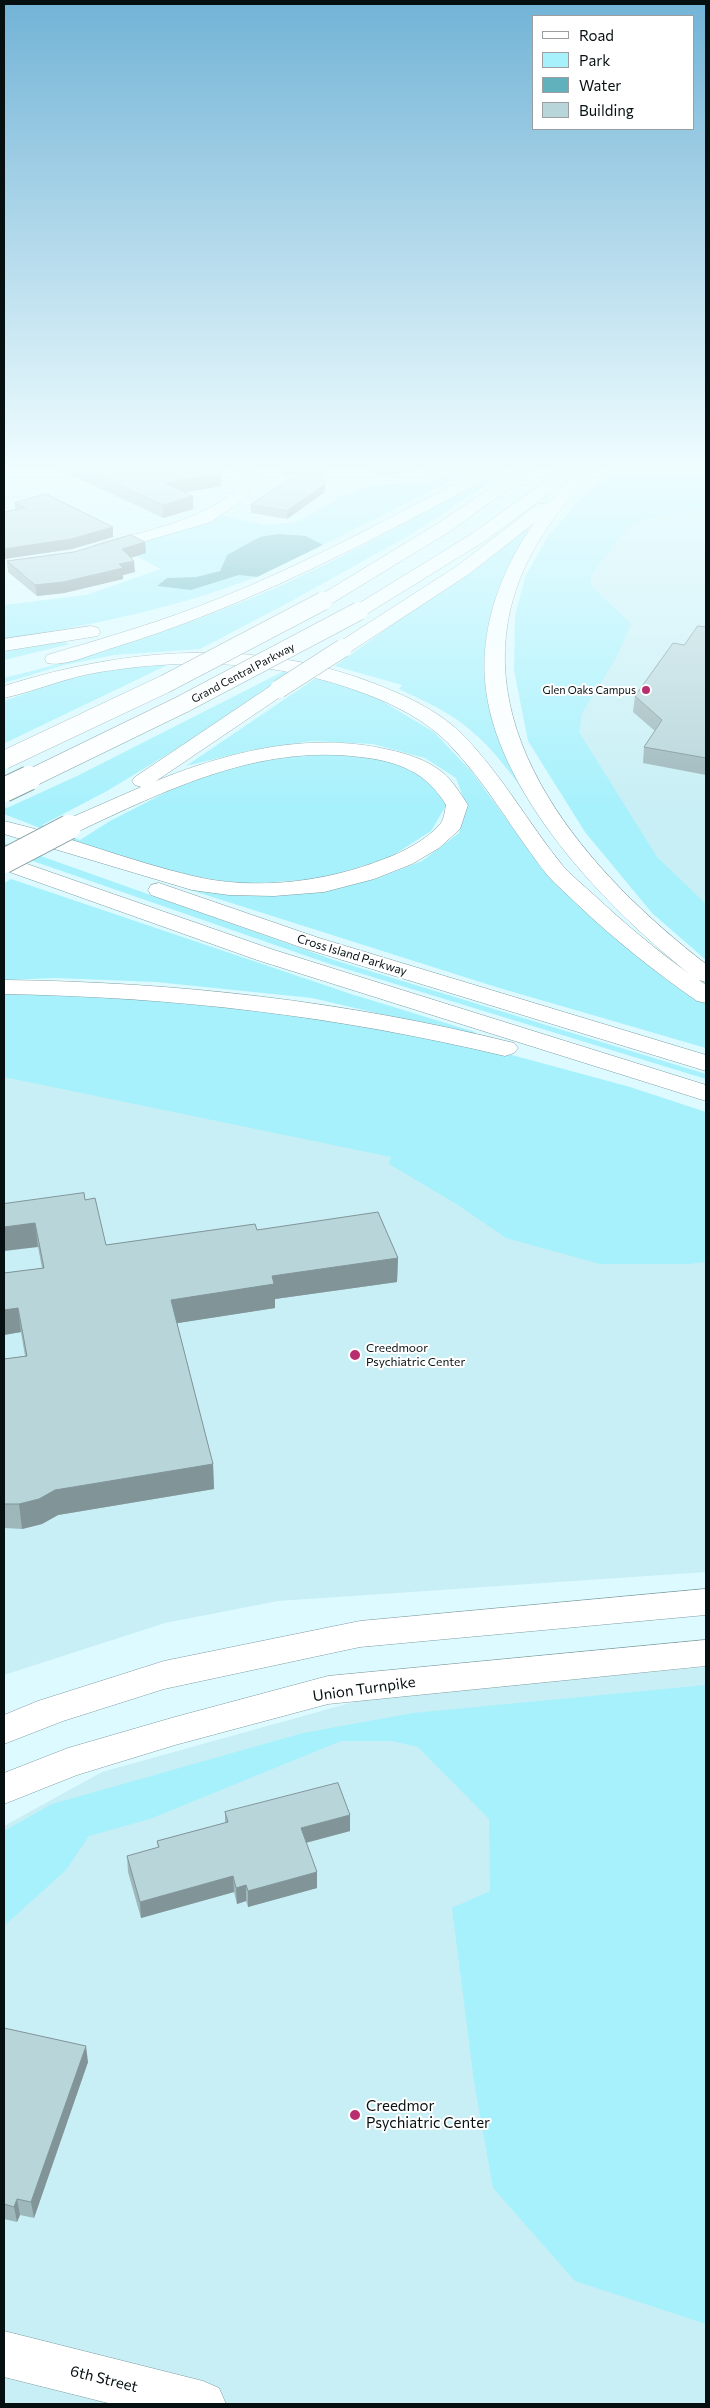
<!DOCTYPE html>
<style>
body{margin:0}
#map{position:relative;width:710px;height:2408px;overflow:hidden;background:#dcfaff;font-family:Commissioner,sans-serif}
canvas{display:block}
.frame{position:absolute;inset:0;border:5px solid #061011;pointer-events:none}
.legend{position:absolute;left:532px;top:15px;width:162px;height:115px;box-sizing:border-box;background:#fff;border:1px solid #9b9fa0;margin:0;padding:6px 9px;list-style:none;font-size:15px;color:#061011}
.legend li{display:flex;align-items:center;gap:10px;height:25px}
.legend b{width:25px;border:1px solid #9b9fa0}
</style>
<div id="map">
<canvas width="710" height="2408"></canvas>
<div class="frame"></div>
<ul class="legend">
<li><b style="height:6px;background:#fff"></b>Road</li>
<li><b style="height:14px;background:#a7f1fc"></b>Park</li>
<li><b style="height:14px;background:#61b1bc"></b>Water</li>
<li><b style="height:14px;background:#b8d5da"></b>Building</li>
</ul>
</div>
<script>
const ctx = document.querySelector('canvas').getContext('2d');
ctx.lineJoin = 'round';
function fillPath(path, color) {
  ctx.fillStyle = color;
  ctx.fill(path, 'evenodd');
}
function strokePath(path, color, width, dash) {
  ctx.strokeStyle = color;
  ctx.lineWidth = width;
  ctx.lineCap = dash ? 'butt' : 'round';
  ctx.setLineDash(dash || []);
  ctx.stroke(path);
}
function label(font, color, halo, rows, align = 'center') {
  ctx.font = font + ' Commissioner,sans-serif';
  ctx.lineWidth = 4;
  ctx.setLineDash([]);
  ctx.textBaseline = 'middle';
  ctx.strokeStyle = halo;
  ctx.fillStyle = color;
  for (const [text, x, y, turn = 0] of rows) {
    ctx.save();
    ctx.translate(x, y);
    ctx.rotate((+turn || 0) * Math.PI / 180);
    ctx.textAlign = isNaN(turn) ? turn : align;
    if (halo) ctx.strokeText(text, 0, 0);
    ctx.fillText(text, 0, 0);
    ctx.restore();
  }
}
const built = new Path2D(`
 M706 506V934L564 728 572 587 622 522Z
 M4 1043 706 1139V1572L278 1601 165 1623 4 1675Z
 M706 1667V2404H4V1826L102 1772 368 1698Z`);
const green = new Path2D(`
 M457 470H472L323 545 306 536 227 555 220 571 196 577 167 578 158 586 191 590 239 575 257 577C172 609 93 625 4 639V605L86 595 161 569 115 545 215 514 266 525 296 522 341 497 368 486 439 480Z
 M614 470H706V508L648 518 628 527 592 574 590 584 631 624 615 660 582 713 579 732 657 857 706 904V960L652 913 585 832 528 741 514 670 515 616 525 577 548 536 579 501Z
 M489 478 494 480 410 535 286 604 200 649 114 655 64 665 4 683V678C78 660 153 637 224 609 315 575 403 523 489 478Z
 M524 529 532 530 499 589 490 641 530 798C511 775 493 748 469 729 450 712 422 700 399 689L402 685 335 666Z
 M59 641 70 644 4 660V647Z
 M176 661 7 742 4 743V701L63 680 125 667Z
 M286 670 293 671 191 740 107 791 42 825 80 840 110 821 186 782 248 761 308 752 376 756 425 774 447 804 431 831 389 858 319 879 241 884 177 873 76 842 4 814V807L7 808 77 776Z
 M316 678H329L370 694 434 732 472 772 529 850 603 928 706 1001V1048L496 987 184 888 194 887 261 896 311 892 376 879 422 861 459 833 466 805 456 778 425 758 373 744 312 741 251 750 186 766Z
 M4 843 334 960 706 1074V1079L330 964 4 851Z
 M11 879 351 994 475 1032V1036L312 998 156 982 56 978 4 980V883Z
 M78 992 283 1009 464 1042 630 1087 706 1112V1262L689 1264H600L506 1238 458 1205 389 1164 391 1157 4 1077V993Z
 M706 1685V2324L575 2281 493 2188 474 2082 452 1908 490 1891 489 1819 418 1747 392 1741H341L150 1819 89 1836 66 1870 4 1926V1831L52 1804 303 1733 413 1713Z`);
const water = new Path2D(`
 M278 534 306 536 323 545 257 577 239 575 191 590 157 586 167 578 196 577 220 571 227 555 260 537Z`);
const minor = new Path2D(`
 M236 470H253L259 477 244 499 211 522 101 554 95 553 92 549 95 545C136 533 223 518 243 478Z
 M433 470H451C446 477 438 481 429 478L427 475Z
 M4 2331 203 2381 219 2388 226 2404H112L4 2377Z`);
const primary = new Path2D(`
 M706 1589V1615L360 1647 164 1689 63 1721 4 1744V1715L38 1701 164 1661 360 1621Z
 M706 1640V1666L328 1704 175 1745 77 1775 4 1804V1773L68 1748 175 1717 328 1676Z`);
const motorway = new Path2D(`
 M481 470H500L498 473C368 542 250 606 109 649 93 654 63 667 47 663L45 659 47 655C105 638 164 621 220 598 310 562 395 515 481 470Z
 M517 470H535L449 532 329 605H317L314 601 317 597 437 524Z
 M561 470H594C587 480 577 489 569 499 550 522 533 547 521 576 458 731 592 876 706 964V982L699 980 706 985V1003L697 1001C655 972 615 940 578 905 568 895 557 886 548 876 513 832 487 783 448 743 425 720 395 705 366 694 281 661 190 657 100 672 67 677 36 691 4 698V686C124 648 252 637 373 683 404 695 436 709 461 733 501 773 528 823 563 866 572 876 583 885 593 894 624 923 656 950 691 975 607 909 493 791 485 680 481 623 502 569 534 523L469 574 350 652H336L334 648 336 644 457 566 538 504 549 503 569 479 485 541 365 615H353L350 611 353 607 473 533Z
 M91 626 98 628 100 632 98 636 4 651V639Z
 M279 683 286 685 289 689 286 693 156 781C230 751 311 731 390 750 408 754 427 760 442 772 453 781 460 793 468 805L460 829 439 848 412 864 374 879 324 892 274 896 229 895 192 890 4 834V821C68 836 129 861 193 876 255 891 326 882 384 859 403 852 427 840 441 823 444 819 445 810 446 805 427 772 397 761 360 757 259 744 166 790 77 832L69 833 61 832 58 827 61 822 141 787 135 785 132 781 135 777 272 685Z
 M4 856 274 950 706 1085V1101L257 960 4 870Z
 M159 883 319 938 706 1055V1071L303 948 151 895 148 890 151 885Z
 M4 980C176 982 346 1001 514 1043L518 1048 514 1053 505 1056C337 1016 177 997 4 994Z`);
const motorwayBridgeFar1 = new Path2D(`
 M279 689 343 648
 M4 760 165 684 323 601
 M27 780 183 704 359 611`);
const motorwayBridge = new Path2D(`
 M4 790 29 778
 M4 861 69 827`);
const wall = new Path2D(`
 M61 470H216L221 474V486L185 492 193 496V509L163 518Z
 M284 470H319L325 484V492L287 519 251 513V505L298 473 286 475Z
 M371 470H411L379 476Z
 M15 503 113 527V537L72 549 4 559V512L15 510Z
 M145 542 146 553 131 558 135 572 123 575V579L64 593 37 596 8 572 7 561Z
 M706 627V775L643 763 644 747 655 731 633 712 635 696 684 645Z
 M85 1200 106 1245 257 1230 398 1258 397 1282 275 1299V1308L177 1323 213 1464 214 1489 58 1515 42 1524 22 1529 4 1528V1359L25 1356 21 1332 4 1335V1273L42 1268 38 1247 4 1204Z
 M225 1812 350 1815V1831L306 1843 317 1872V1888L248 1907 246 1901 237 1904 234 1892 141 1918 128 1872 127 1856 158 1848 157 1841 225 1823Z
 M4 2028 88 2062 34 2218 20 2215 17 2222 4 2219Z`);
const shadedWall = new Path2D(`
 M286 470H314L286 475Z
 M379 470H411L379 476Z
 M221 474V486L165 496V483Z
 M325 484V492L287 519V511Z
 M193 496V509L163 518V505Z
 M113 527V537L72 549 4 559V549Z
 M145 542 146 553 122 560V549Z
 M134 561 135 572 123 575V579L64 593 37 596 35 585 119 564Z
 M35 1223 38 1247 4 1251V1227Z
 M398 1258 397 1282 275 1299V1308L172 1324 171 1300 272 1276Z
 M18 1308 21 1332 4 1335V1310Z
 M213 1464 214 1489 58 1515 42 1524 22 1529 19 1504 55 1490Z
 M350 1815V1831L301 1844V1828Z
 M317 1872V1888L248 1907V1891Z
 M233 1876 234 1892 141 1918 140 1902Z
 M246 1885V1901L237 1904 236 1888Z
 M86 2046 88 2062 34 2218 31 2202Z
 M17 2199 20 2215 17 2222 14 2207Z`);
const building = new Path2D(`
 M87 470H216L221 474 165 483 193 496 163 505Z
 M303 470H319L325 484 287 511 251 505Z
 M46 494 113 527 71 539 4 549V512L25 508 15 503Z
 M131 535 145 542 122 549 134 561 119 564 123 568 63 582 35 585 7 561 74 552Z
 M698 626 706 627V758L644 747 662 720 635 696 673 643 684 645Z
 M84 1193 85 1200 95 1198 106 1245 255 1224 257 1230 378 1212 398 1258 272 1276 274 1284 171 1300 213 1464 55 1490 39 1499 19 1504H4V1359L27 1356 18 1308 4 1310V1273L44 1268 35 1223 4 1227V1204Z
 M338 1783 350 1815 301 1828 317 1872 248 1891 246 1885 236 1888 233 1876 140 1902 127 1856 159 1847 157 1841 228 1822 225 1812Z
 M4 2028 86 2046 31 2202 17 2199 14 2207 4 2204Z`);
const markers = [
 [646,690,5,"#b72f6e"],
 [355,1355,6,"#b72f6e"],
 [355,2115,6,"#b72f6e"]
];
const farStreetnames = [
 ["Grand Central Parkway",243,673,-28]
];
const farPoinames = [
 ["Glen Oaks Campus",636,690]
];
const streetNames = [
 ["Cross Island Parkway",352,955,17]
];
const poiNames = [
 ["Creedmoor",366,1348],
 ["Psychiatric Center",366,1362]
];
const nearStreetnames = [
 ["Union Turnpike",364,1689,-8],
 ["6th Street",104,2379,14]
];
const nearPoinames = [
 ["Creedmor",366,2106],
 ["Psychiatric Center",366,2123]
];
fillPath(built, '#c8eff5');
fillPath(green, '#a7f1fc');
fillPath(water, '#61b1bc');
strokePath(minor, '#819da1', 1);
strokePath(primary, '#819da1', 1);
strokePath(motorway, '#819da1', 1);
fillPath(minor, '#fff');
fillPath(primary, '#fff');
fillPath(motorway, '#fff');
strokePath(motorwayBridgeFar1, '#819da1', 19, []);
strokePath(motorwayBridge, '#819da1', 26, []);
strokePath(motorwayBridgeFar1, '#fff', 18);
strokePath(motorwayBridge, '#fff', 24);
fillPath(wall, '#9eb7bb');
fillPath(shadedWall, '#819599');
fillPath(building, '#b8d5da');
strokePath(building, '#819599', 1);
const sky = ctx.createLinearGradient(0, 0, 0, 807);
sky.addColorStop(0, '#72b3d6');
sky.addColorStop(0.58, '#effdff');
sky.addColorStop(1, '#effdff00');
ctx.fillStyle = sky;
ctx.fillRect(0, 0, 710, 807);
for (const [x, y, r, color] of markers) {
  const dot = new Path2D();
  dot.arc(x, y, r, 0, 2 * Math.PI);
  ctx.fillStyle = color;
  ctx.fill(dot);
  strokePath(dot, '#fff', 2);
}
label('11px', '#061011', '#fff', farStreetnames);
label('11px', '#061011', '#fff', farPoinames, 'right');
label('12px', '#061011', '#fff', streetNames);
label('12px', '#061011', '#fff', poiNames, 'left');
label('15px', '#061011', '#fff', nearStreetnames);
label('15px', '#061011', '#fff', nearPoinames, 'left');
</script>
